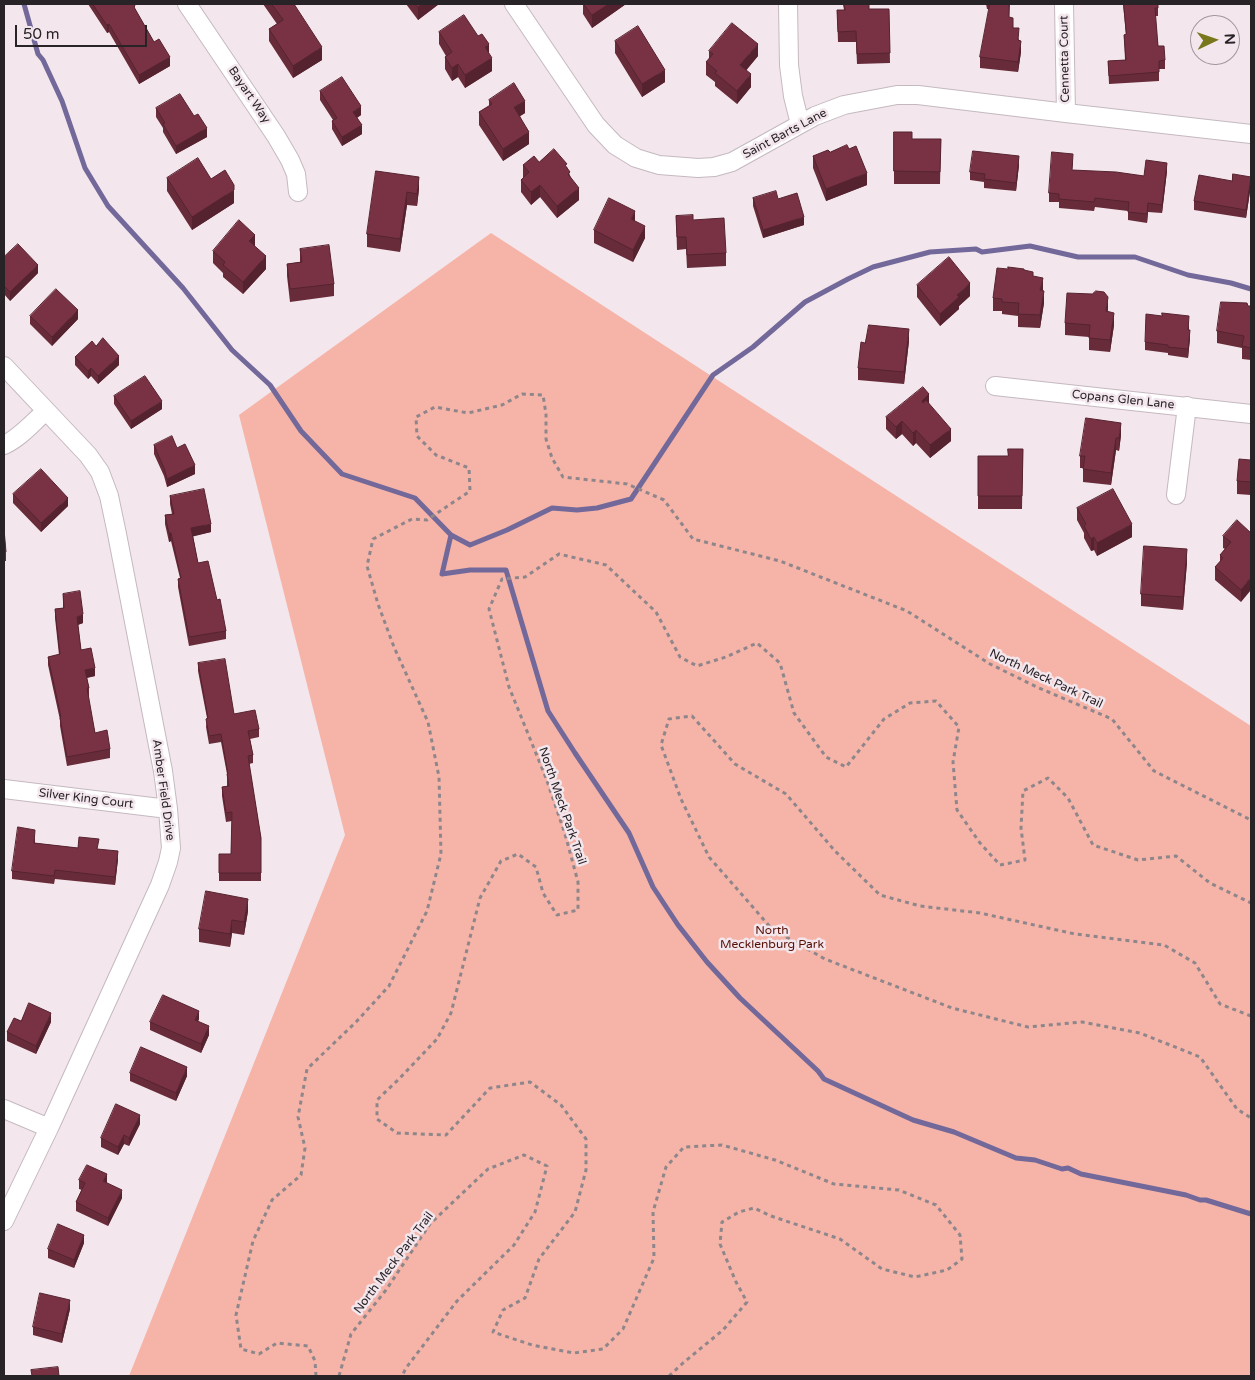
<!DOCTYPE html>
<style>
body{margin:0}
#map{position:relative;width:1255px;height:1380px;overflow:hidden;background:#f3e6ed;font-family:"Varela Round",sans-serif}
canvas{display:block}
.frame{position:absolute;inset:0;border:5px solid #282326;pointer-events:none}
.north{position:absolute;left:1190px;top:15px;width:50px;height:50px;box-sizing:border-box;background:#f3e6ed;border:1px solid #a2989d;border-radius:50%;rotate:87deg;font-size:14px;font-weight:700;line-height:20px;text-align:center;color:#282326}
.north::after{content:'';display:block;margin:auto;width:18px;height:22px;background:#79771c;clip-path:polygon(50% 0,100% 100%,50% 72%,0 100%)}
.scale{position:absolute;left:15px;top:25px;width:132px;height:22px;box-sizing:border-box;border:2px solid #282326;border-top:0;padding-left:6px;font-size:15px;line-height:18px;white-space:nowrap;color:#282326;-webkit-text-stroke:4px #f3e6ed;paint-order:stroke}
</style>
<div id="map">
<canvas width="1255" height="1380"></canvas>
<div class="frame"></div>
<div class="north">N</div>
<div class="scale">50 m</div>
</div>
<script>
const ctx = document.querySelector('canvas').getContext('2d');
ctx.lineJoin = 'round';
function fillPath(path, color) {
  ctx.fillStyle = color;
  ctx.fill(path, 'evenodd');
}
function strokePath(path, color, width, dash) {
  ctx.strokeStyle = color;
  ctx.lineWidth = width;
  ctx.lineCap = dash ? 'butt' : 'round';
  ctx.setLineDash(dash || []);
  ctx.stroke(path);
}
function label(font, color, halo, rows, align = 'center') {
  ctx.font = font + ' "Varela Round",sans-serif';
  ctx.lineWidth = 5;
  ctx.setLineDash([]);
  ctx.textBaseline = 'middle';
  ctx.strokeStyle = halo;
  ctx.fillStyle = color;
  for (const [text, x, y, turn = 0] of rows) {
    ctx.save();
    ctx.translate(x, y);
    ctx.rotate((+turn || 0) * Math.PI / 180);
    ctx.textAlign = isNaN(turn) ? turn : align;
    if (halo) ctx.strokeText(text, 0, 0);
    ctx.fillText(text, 0, 0);
    ctx.restore();
  }
}
const green = new Path2D(`
 M491 233 1251 726V1376H129L345 835 239 415Z`);
const stream = new Path2D(`
 M24 4 38 54 43 60 62 101 85 168 108 206 183 288 232 350 270 385 301 431 342 474 415 498 451 535 470 545 507 530 552 508 577 510 597 508 631 499 713 375 753 347 805 302 848 279 873 267 930 252 976 249 982 252 1030 246 1078 257H1135L1188 275 1231 283 1251 289
 M451 535 442 574 470 570H506L548 711 575 753 629 833 653 887 678 925 707 962 740 998 818 1071 824 1079 913 1120 954 1132 1016 1158 1035 1160 1062 1169 1068 1168 1081 1174 1186 1195 1200 1200H1206L1251 1214`);
const path = new Path2D(`
 M1251 1016 1220 1004 1195 963 1164 945 1075 934 980 913 920 906 880 895 835 851 786 794 735 764 692 716 669 719 661 745 681 799 709 857 772 929 825 959 952 1008 1028 1027 1082 1022 1140 1033 1200 1057 1237 1109 1251 1118
 M316 1376 315 1361 308 1346 277 1343 259 1354 241 1349 236 1315 253 1241 272 1200 301 1175 305 1148 298 1117 307 1069 356 1022 389 986 427 911 441 854 439 777 428 722 394 647 378 604 367 566 373 539 412 519 427 520 470 491 469 468 436 455 417 436 416 417 435 407 468 413 502 405 522 394 543 395 546 414V439L552 458 563 477 627 484 664 500 693 539 780 561 907 611 990 664 1039 688 1112 719 1154 771 1251 820
 M339 1376 351 1334 386 1290 430 1224 488 1169 524 1155 547 1166 535 1212 514 1245 457 1301 406 1368 402 1376
 M669 1376 683 1363 723 1330 747 1302 736 1282 720 1244 722 1222 739 1212 754 1208 771 1216 840 1239 882 1269 915 1277 947 1270 962 1259 960 1235 936 1205 899 1190 834 1184 775 1160 722 1145 684 1147 666 1167 653 1212 654 1258 623 1329 603 1349 574 1353 532 1345 493 1332 503 1310 525 1298 539 1259 575 1212 586 1170V1139L561 1105 530 1082 490 1088 446 1135 397 1133 377 1119V1100L399 1079 437 1039 451 1013 480 898 501 861 518 854 536 867 543 893 557 915 578 910V882L565 834 546 778 509 687 489 609 502 579 525 577 559 554 606 565 656 612 680 657 697 666 726 657 757 643 780 663 794 713 826 757 846 767 884 719 910 703 936 701 959 727 953 762 957 810 980 843 1000 865 1025 860 1021 828 1023 791 1048 778 1068 798 1093 845 1138 860 1176 856 1210 883 1251 903`);
const street = new Path2D(`
 M187 4 276 136 290 160 296 174 298 192
 M514 4 596 125 615 145 636 158 659 165 698 168 714 167 732 162 815 116 844 105 897 95H918L1066 113 1251 134
 M788 4 789 65 793 96 800 124
 M1064 4 1066 113
 M4 366 88 455 100 472 109 496 117 534 163 771 168 809 171 848 168 862 160 885 49 1128 4 1221
 M995 386 1251 414
 M4 445C20 438 33 422 46 411
 M1176 495 1187 406
 M4 789 168 809
 M4 1109 49 1128`);
const wall = new Path2D(`
 M88 4H134L135 9 154 42 170 66 139 84 109 32 107 33Z
 M263 4H294L322 60 293 78 269 41V29L277 24Z
 M406 4H439L418 20Z
 M583 4H626L592 28 583 14Z
 M843 4H869V9H889L890 63 857 64 856 42H838L837 10H844Z
 M986 4H1010L1009 18 1019 40 1021 52 1018 72 980 68V57L989 9H987Z
 M1123 4H1158V16H1155L1158 46 1165 60V69H1159V81L1109 84 1108 61 1125 60 1124 35 1126 34Z
 M439 32 489 54 492 71 465 88 458 77 452 81 445 69V57L446 56 439 44Z
 M615 41 665 82 642 97 615 53Z
 M709 51 758 56 746 70 751 87 737 104 715 86V82L706 75V62L709 59Z
 M320 91 361 115 357 118 362 134 342 146 332 129V121L333 120 320 100Z
 M489 100 525 113 520 116 529 144 503 161 479 125V112L489 106Z
 M156 108 194 116 207 137 176 154 163 132V128L156 117Z
 M894 132 912 139H941L940 184H894Z
 M830 152 867 185 826 201 813 168V156Z
 M539 162 567 167 579 200 557 218 540 197 531 205 521 192V180L523 178V165Z
 M1073 162 1072 170 1144 176 1167 171 1162 213 1148 212 1147 223 1128 220V211L1095 207 1094 211 1059 208V202H1049V193Z
 M1019 165 1016 191 984 188V182L970 180V172Z
 M376 171 419 189 417 206 407 205 400 252 367 247V234Z
 M167 178 211 179 234 203 192 230 167 191Z
 M1251 185 1246 218 1194 210V201Z
 M753 198 778 199 804 225 763 238 753 206Z
 M676 216 693 220 726 253V266L687 268 686 249 677 250Z
 M635 221 645 238 633 262 594 243V230Z
 M255 247 266 269 243 294 223 277V273L213 263V251Z
 M300 249 334 284V296L290 302 287 276V264L300 262Z
 M4 257 38 273 10 301 4 294Z
 M1024 270 1033 277 1043 291 1044 303 1040 328 1018 327V316L1002 314V311H993V298Z
 M917 285 970 296 959 306V309L940 326 917 297Z
 M1248 306H1251V360L1242 359V348L1217 343V331Z
 M1108 309 1107 312 1114 325 1110 352 1089 350V337L1065 335V323Z
 M30 316 78 319 52 346 30 324Z
 M1189 325V330L1190 338 1188 358 1168 355V353L1145 350V342Z
 M909 341 904 384 858 380V368Z
 M75 357 119 365 98 384 91 376 88 379 75 365Z
 M114 396 162 409 131 429 114 404Z
 M929 404 951 441 930 458 916 443 913 446 902 434 896 439 886 429V417Z
 M1121 435 1119 451 1116 450 1111 485 1083 482V468H1080V456Z
 M154 445 177 448 195 474 167 487 164 476 154 454Z
 M1251 448V495L1237 494V481L1250 460Z
 M1023 449 1022 509H978V456H1008Z
 M13 494 68 506 41 532 13 503Z
 M170 496 211 532 193 536 198 563 217 600 226 631V639L189 646 178 587V579L180 578 171 541 169 542 165 524V515L172 514 170 504Z
 M1077 508 1132 537 1097 556 1094 550 1091 551 1084 538V533L1077 520Z
 M4 529 6 552V561H4Z
 M1251 533 1241 602 1215 580V567L1220 562V555L1225 549 1223 548V536Z
 M1187 562 1183 610 1141 606V594Z
 M63 594 83 623 78 625 81 650 95 676 87 678 89 688V696H88L95 733 110 749V758L67 766 60 726V720L48 665V657L59 655 55 618V609L63 608Z
 M198 663 234 714 259 729V737L250 739 253 755V763L249 764 261 838V881H219V854H231L232 821 226 822 222 796V787L227 786V774L221 742 209 744 206 727 207 718 198 671Z
 M35 838V843L78 848 98 849 118 859 115 885 55 879 54 884 12 879V871Z
 M248 911 244 935 232 933 230 947 199 942V929Z
 M199 1019 198 1021 209 1035 201 1053 150 1030V1022Z
 M21 1021 51 1022 36 1054 7 1041V1032Z
 M130 1073 187 1076 176 1101 130 1081Z
 M140 1124 129 1146 124 1144 118 1155 101 1147V1138Z
 M79 1180 107 1182 106 1183 122 1198 108 1226 76 1211V1202L82 1190 79 1189Z
 M84 1243 74 1268 48 1258V1249Z
 M70 1309 62 1343 33 1335V1327Z`);
const shadedWall = new Path2D(`
 M423 4H439L418 20V7Z
 M609 4H626L592 28V15Z
 M109 24V32L107 33V25Z
 M1021 41V52L1018 72V62Z
 M489 44V57L485 47Z
 M758 44V56L740 78V65Z
 M322 47V60L293 78V66Z
 M170 57V66L139 84V75Z
 M492 58V71L465 88V75Z
 M458 64V77L452 81V68Z
 M665 70V82L642 97V84Z
 M751 74V87L737 104V91Z
 M525 101V113L514 120V107Z
 M361 106V115L353 120V112Z
 M362 125V134L342 146V137Z
 M207 128V137L176 154V146Z
 M529 132V144L503 161V149Z
 M1019 156V165L1016 191V183Z
 M1167 163V171L1162 213V205Z
 M867 173V185L826 201V189Z
 M419 177V189L417 206V194Z
 M1251 177V185L1246 218V210Z
 M540 185V197L531 205V192Z
 M579 188V200L557 218V206Z
 M234 190V203L192 230V217Z
 M407 192V205L400 252V239Z
 M1148 203V212L1147 223V214Z
 M635 211V223L631 219Z
 M804 217V225L763 238V230Z
 M645 226V238L633 262V250Z
 M255 235V247L249 241Z
 M266 256V269L243 294V282Z
 M38 265V273L10 301V292Z
 M1043 278V291L1040 290Z
 M970 283V296L959 306V309L940 326V314L957 295Z
 M1044 291V303L1040 328V315Z
 M1108 297V309L1106 324V311Z
 M78 310V319L52 346V337Z
 M1114 313V325L1110 352V340Z
 M909 329V341L904 384V372Z
 M1190 330V338L1188 358V349Z
 M119 356V365L98 384V376Z
 M91 368V376L88 379V371Z
 M929 394V407L922 414V401Z
 M162 401V409L131 429V421Z
 M902 421V434L896 439V427Z
 M1121 423V435L1119 451V438Z
 M951 429V441L930 458V445Z
 M916 430V443L913 446V433Z
 M1116 438V450L1111 485V473Z
 M195 465V474L167 487V479Z
 M68 498V506L41 532V523Z
 M211 524V532L191 537V528Z
 M1132 524V537L1097 556V543Z
 M169 533H171V541L169 542Z
 M1094 537V550L1091 551V539Z
 M1187 549V562L1183 610V597Z
 M1251 577V590L1241 602V590Z
 M83 614V623L77 625V617Z
 M95 668V676L85 678V670Z
 M118 851V859L115 885V877Z
 M248 899V911L244 935V922Z
 M232 920V933L230 947V934Z
 M199 1011V1019L195 1028V1020Z
 M51 1013V1022L36 1054V1046Z
 M209 1026V1035L201 1053V1044Z
 M187 1067V1076L176 1101V1093Z
 M140 1115V1124L129 1146V1138Z
 M124 1135V1144L118 1155V1147Z
 M107 1174V1182L103 1190V1181Z
 M122 1190V1198L108 1226V1218Z
 M84 1235V1243L74 1268V1260Z
 M70 1300V1309L62 1343V1334Z`);
const building = new Path2D(`
 M93 4H134L135 6 134 7 154 42 159 39 170 57 139 75 109 24 107 25Z
 M272 4H294L322 47 293 66 269 29 283 20Z
 M415 4H423L418 7Z
 M584 4H609L592 15Z
 M844 4H869V9H889L890 53 857 54 856 31 838 32 837 10H845Z
 M990 4H1009V17L1013 18V28H1019L1018 40 1021 41 1018 62 980 57Z
 M1124 4H1158V8H1155L1158 46H1164L1165 60 1159 61V72L1109 76 1108 61 1126 60 1124 35 1126 34Z
 M464 15 478 36 482 34 489 44 485 47 492 58 465 75 458 64 452 68 445 57 452 52 439 32Z
 M732 23 758 44 740 65 751 74 737 91 715 73 717 71 706 62 713 54 709 51Z
 M638 26 665 70 642 84 615 41Z
 M342 77 361 106 353 112 362 125 342 137 332 121 337 118 320 91Z
 M514 83 525 101 514 107 529 132 503 149 479 112 492 104 489 100Z
 M180 94 194 116 198 114 207 128 176 146 163 124 165 123 156 108Z
 M894 132H912V139H941L940 172 894 171Z
 M847 145 849 149 856 146 867 173 826 189 813 156 828 150 830 152Z
 M554 149 567 164 565 165 570 172 568 174 579 188 557 206 540 185 531 192 521 180 529 172 523 165 534 156 539 162Z
 M973 151 1019 156 1016 183 984 179 985 174 970 172Z
 M1052 152 1073 154 1072 170 1116 172 1144 176 1146 160 1167 163 1162 205 1148 203 1147 214 1128 212 1129 202 1095 198 1094 202 1059 199V194L1049 193Z
 M198 158 211 179 225 170 234 185V190L192 217 167 178Z
 M376 171 419 177 417 194 407 192 400 239 367 234Z
 M1233 174 1251 177 1246 210 1194 201 1199 175 1232 181Z
 M776 191 778 199 797 193 804 217 763 230 753 198Z
 M609 198 635 211 631 219 645 226 633 250 594 230Z
 M693 215V220L724 218 726 253 687 255 686 237H677L676 216Z
 M239 220 255 235 249 241 266 256 243 282 223 265 225 262 213 251Z
 M18 244 38 265 10 292 4 286V257Z
 M329 245 334 284 290 289 287 264 302 262 300 249Z
 M949 257 970 283 957 295 959 297 940 314 917 285Z
 M1008 267 1024 269V270L1033 272V276L1043 278 1040 290 1044 291 1040 315 1018 314 1019 303 1002 302V299L993 298 997 268 1008 269Z
 M56 289 78 310 52 337 30 316Z
 M1096 291 1104 292 1108 297 1106 311 1114 313 1110 340 1089 338 1090 325 1065 323 1067 293 1092 294Z
 M1221 302 1247 303 1248 306H1251V348L1242 346 1244 336 1217 331Z
 M1162 313 1189 316 1188 330H1190L1188 349 1168 347V345L1145 342 1146 314 1162 316Z
 M869 325 909 329 904 372 858 368 861 342 865 343Z
 M103 338 119 356 98 376 91 368 88 371 75 357 92 341 96 346Z
 M145 376 162 401 131 421 114 396Z
 M923 387 929 394 922 401 923 403 926 400 951 429 930 445 916 430 913 433 902 421 896 427 886 417Z
 M1086 418 1121 423 1119 438H1116L1111 473 1083 469 1085 456H1080Z
 M172 436 177 448 185 444 195 465 167 479 164 468 154 445Z
 M1251 448V482L1237 481 1239 459 1250 460Z
 M1008 449H1023L1022 496H978V456H1008Z
 M41 469 68 498 41 523 13 494Z
 M204 489 211 524 191 528 198 563 208 561 217 600 220 599 226 631 189 637 178 579 181 578 171 533H169L165 515 174 514 170 496Z
 M1113 489 1132 524 1097 543 1094 537 1091 539 1084 526 1086 524 1077 508Z
 M1237 520 1251 533V577L1241 590 1215 567 1223 558 1220 555 1231 542 1223 536Z
 M4 529 6 552H4Z
 M1144 546 1187 549 1183 597 1141 594Z
 M80 591 83 614 77 617 81 650 91 648 95 668 85 670 89 688H87L95 733 107 730 110 749 67 757 60 718 61 717 48 657 60 654 55 609 64 608 63 594Z
 M225 659 234 714 255 710 259 729 248 731 253 755 248 756 261 838V873H219V854H231L232 812 226 813 222 787 229 786 227 774H228L221 734 209 736 206 719 208 718 198 663Z
 M18 827 35 830 34 843 78 848 79 837 99 839 97 849 118 851 115 877 55 870 54 876 12 871Z
 M206 891 248 899 244 922 232 920 230 934 199 929Z
 M163 995 199 1011 195 1020 209 1026 201 1044 150 1022Z
 M29 1003 51 1013 36 1046 7 1032 14 1018 21 1021Z
 M141 1047 187 1067 176 1093 130 1073Z
 M116 1104 140 1115 129 1138 124 1135 118 1147 101 1138Z
 M87 1165 107 1174 103 1181 122 1190 108 1218 76 1202 85 1183 79 1180Z
 M58 1224 84 1235 74 1260 48 1249Z
 M40 1293 70 1300 62 1334 33 1327Z
 M58 1367 59 1376H32L31 1370Z`);
const streetNames = [
 ["Cennetta Court",1065,59,-91],
 ["Bayart Way",249,95,56],
 ["Saint Barts Lane",785,134,-28],
 ["Copans Glen Lane",1123,400,6],
 ["North Meck Park Trail",1046,679,25],
 ["Amber Field Drive",163,790,82],
 ["Silver King Court",86,799,7],
 ["North Meck Park Trail",562,806,71],
 ["North Meck Park Trail",394,1263,-53]
];
const parkNames = [
 ["North",772,931],
 ["Mecklenburg Park",772,945]
];
fillPath(green, '#f5b4a7');
strokePath(stream, '#72689a', 5);
strokePath(street, '#c5b9c0', 20);
strokePath(path, '#8f868b', 3, [4, 4]);
strokePath(street, '#fff', 18);
fillPath(wall, '#682b3a');
fillPath(shadedWall, '#552330');
fillPath(building, '#793244');
strokePath(building, '#552330', 1);
label('12px', '#282326', '#f3e6ed', streetNames);
label('12px', '#560f04', '#f3e6ed', parkNames);
</script>
